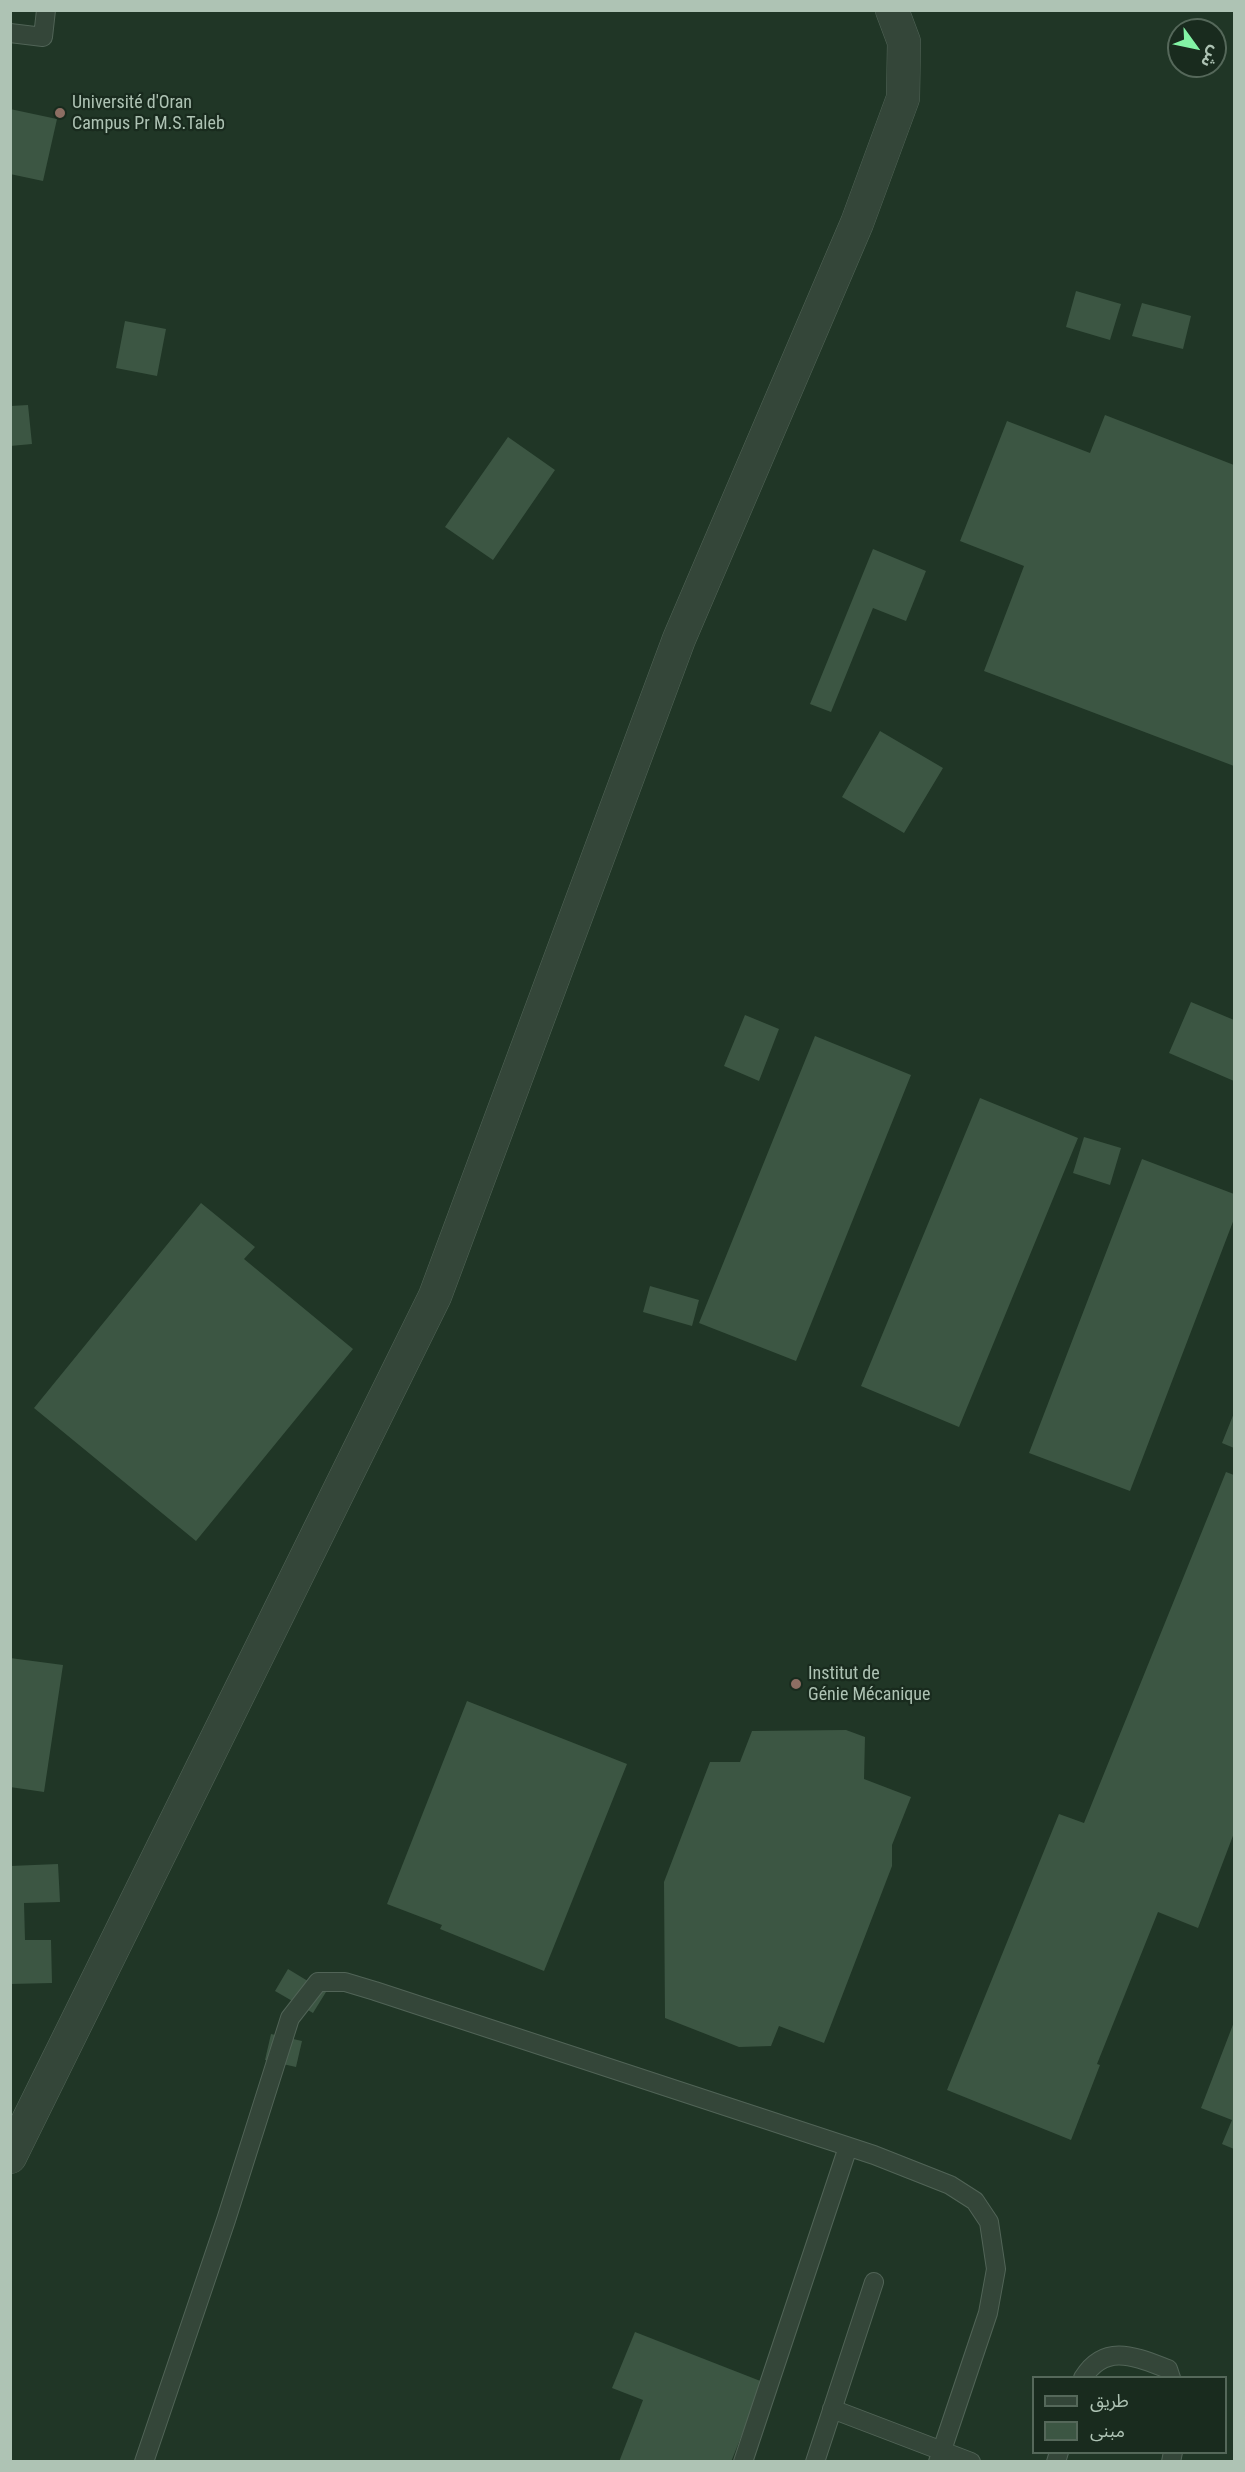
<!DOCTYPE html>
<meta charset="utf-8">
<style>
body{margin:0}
#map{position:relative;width:1245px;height:2472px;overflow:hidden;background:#203626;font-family:"Roboto Condensed","Noto Sans Arabic",sans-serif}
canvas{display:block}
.frame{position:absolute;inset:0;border:12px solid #aec3b4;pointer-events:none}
.legend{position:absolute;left:1032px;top:2376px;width:195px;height:78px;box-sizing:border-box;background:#192b1e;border:2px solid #55685a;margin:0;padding:8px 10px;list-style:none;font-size:18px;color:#aec3b4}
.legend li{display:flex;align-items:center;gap:12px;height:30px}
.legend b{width:30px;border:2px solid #55685a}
.north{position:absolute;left:1167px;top:18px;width:60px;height:60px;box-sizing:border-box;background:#192b1e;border:2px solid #55685a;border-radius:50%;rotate:123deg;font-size:16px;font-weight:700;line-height:24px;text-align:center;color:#aec3b4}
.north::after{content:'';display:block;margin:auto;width:21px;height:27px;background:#83f3a5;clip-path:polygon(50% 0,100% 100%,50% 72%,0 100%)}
</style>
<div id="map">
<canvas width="1245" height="2472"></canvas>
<div class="frame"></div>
<ul class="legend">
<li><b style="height:8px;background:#344639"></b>طريق</li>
<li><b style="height:16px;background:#3c5643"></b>مبنى</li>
</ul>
<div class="north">ش</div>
</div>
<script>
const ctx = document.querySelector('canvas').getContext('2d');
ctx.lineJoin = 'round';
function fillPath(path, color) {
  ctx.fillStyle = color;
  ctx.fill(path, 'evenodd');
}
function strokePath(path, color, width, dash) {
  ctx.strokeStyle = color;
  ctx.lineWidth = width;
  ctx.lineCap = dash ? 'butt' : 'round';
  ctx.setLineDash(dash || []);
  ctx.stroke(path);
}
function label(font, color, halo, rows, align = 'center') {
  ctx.font = font + ' "Roboto Condensed",sans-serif';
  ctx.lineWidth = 4.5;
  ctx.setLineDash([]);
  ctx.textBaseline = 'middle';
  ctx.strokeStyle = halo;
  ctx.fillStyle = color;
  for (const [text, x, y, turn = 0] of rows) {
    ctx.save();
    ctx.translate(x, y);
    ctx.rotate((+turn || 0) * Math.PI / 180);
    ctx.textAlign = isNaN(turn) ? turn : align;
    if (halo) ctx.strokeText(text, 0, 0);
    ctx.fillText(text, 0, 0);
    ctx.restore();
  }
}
const building = new Path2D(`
 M10 109 57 119 43 181 10 174Z
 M1076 291 1121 304 1110 340 1066 327Z
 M1142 303 1191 316 1183 349 1132 336Z
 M125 321 166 329 157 376 116 368Z
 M28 405 32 444 10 446V406Z
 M1105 415 1234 465V766L984 671 1024 566 960 541 1007 421 1090 453Z
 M508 437 555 470 493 560 445 527Z
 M873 549 926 571 906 621 873 608 831 712 810 704Z
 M880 731 943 768 904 833 842 797Z
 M1191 1002 1234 1020V1081L1169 1053Z
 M745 1015 779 1029 759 1081 724 1066Z
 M815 1036 911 1075 796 1361 699 1323Z
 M980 1098 1078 1138 959 1427 861 1386Z
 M1084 1137 1121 1148 1110 1185 1073 1173Z
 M1142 1159 1234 1194V1219L1130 1491 1029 1453Z
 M201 1203 255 1247 244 1259 353 1349 196 1541 34 1408Z
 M650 1286 699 1300 692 1326 643 1312Z
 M1234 1413V1448L1222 1443Z
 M1226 1472 1234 1475V1833L1198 1928 1158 1912 1097 2064 1100 2065 1071 2140 947 2090 1059 1814 1084 1823Z
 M10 1658 63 1665 44 1792 10 1787Z
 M467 1701 627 1764 544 1971 440 1929 442 1925 387 1904Z
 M846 1730 865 1737 864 1779 911 1797 892 1845V1866L824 2043 779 2026 771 2046 739 2047 665 2018 664 1882 710 1762H740L752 1731Z
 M58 1864 60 1902 24 1903 25 1940H51L52 1983 10 1984V1866Z
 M288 1969 326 1992 313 2013 275 1991Z
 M1234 2022V2149L1222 2144 1232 2120 1201 2108Z
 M271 2034 302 2041 296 2067 265 2060Z
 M635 2332 763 2382 731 2462H619L643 2400 612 2388Z`);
const service = new Path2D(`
 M10 33 43 37 46 10
 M1083 2378C1105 2342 1136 2357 1168 2369L1171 2378
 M832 2409 971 2462
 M144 2462 226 2220 290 2018 318 1982H345L375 1991 874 2155 950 2185 975 2201 989 2222 996 2269 988 2313 938 2462
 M743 2462 848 2147
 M815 2462 874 2282
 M1056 2462 1059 2452
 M1171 2462 1173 2452`);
const tertiary = new Path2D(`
 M10 2157 435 1296 679 639 857 223 903 98 904 42 892 10`);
const markers = [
 [60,113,6,"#8d6e63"],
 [796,1684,6,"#8d6e63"]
];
const poiNames = [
 ["Université d'Oran",72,103],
 ["Campus Pr M.S.Taleb",72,124],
 ["Institut de",808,1674],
 ["Génie Mécanique",808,1695]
];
fillPath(building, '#3c5643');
strokePath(service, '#516457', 20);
strokePath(tertiary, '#516457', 34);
strokePath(service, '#344639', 18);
strokePath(tertiary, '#344639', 33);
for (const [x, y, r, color] of markers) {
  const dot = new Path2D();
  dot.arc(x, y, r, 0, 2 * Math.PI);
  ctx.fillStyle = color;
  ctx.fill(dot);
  strokePath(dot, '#192b1e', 2);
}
label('18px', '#aec3b4', '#192b1e', poiNames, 'left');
</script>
